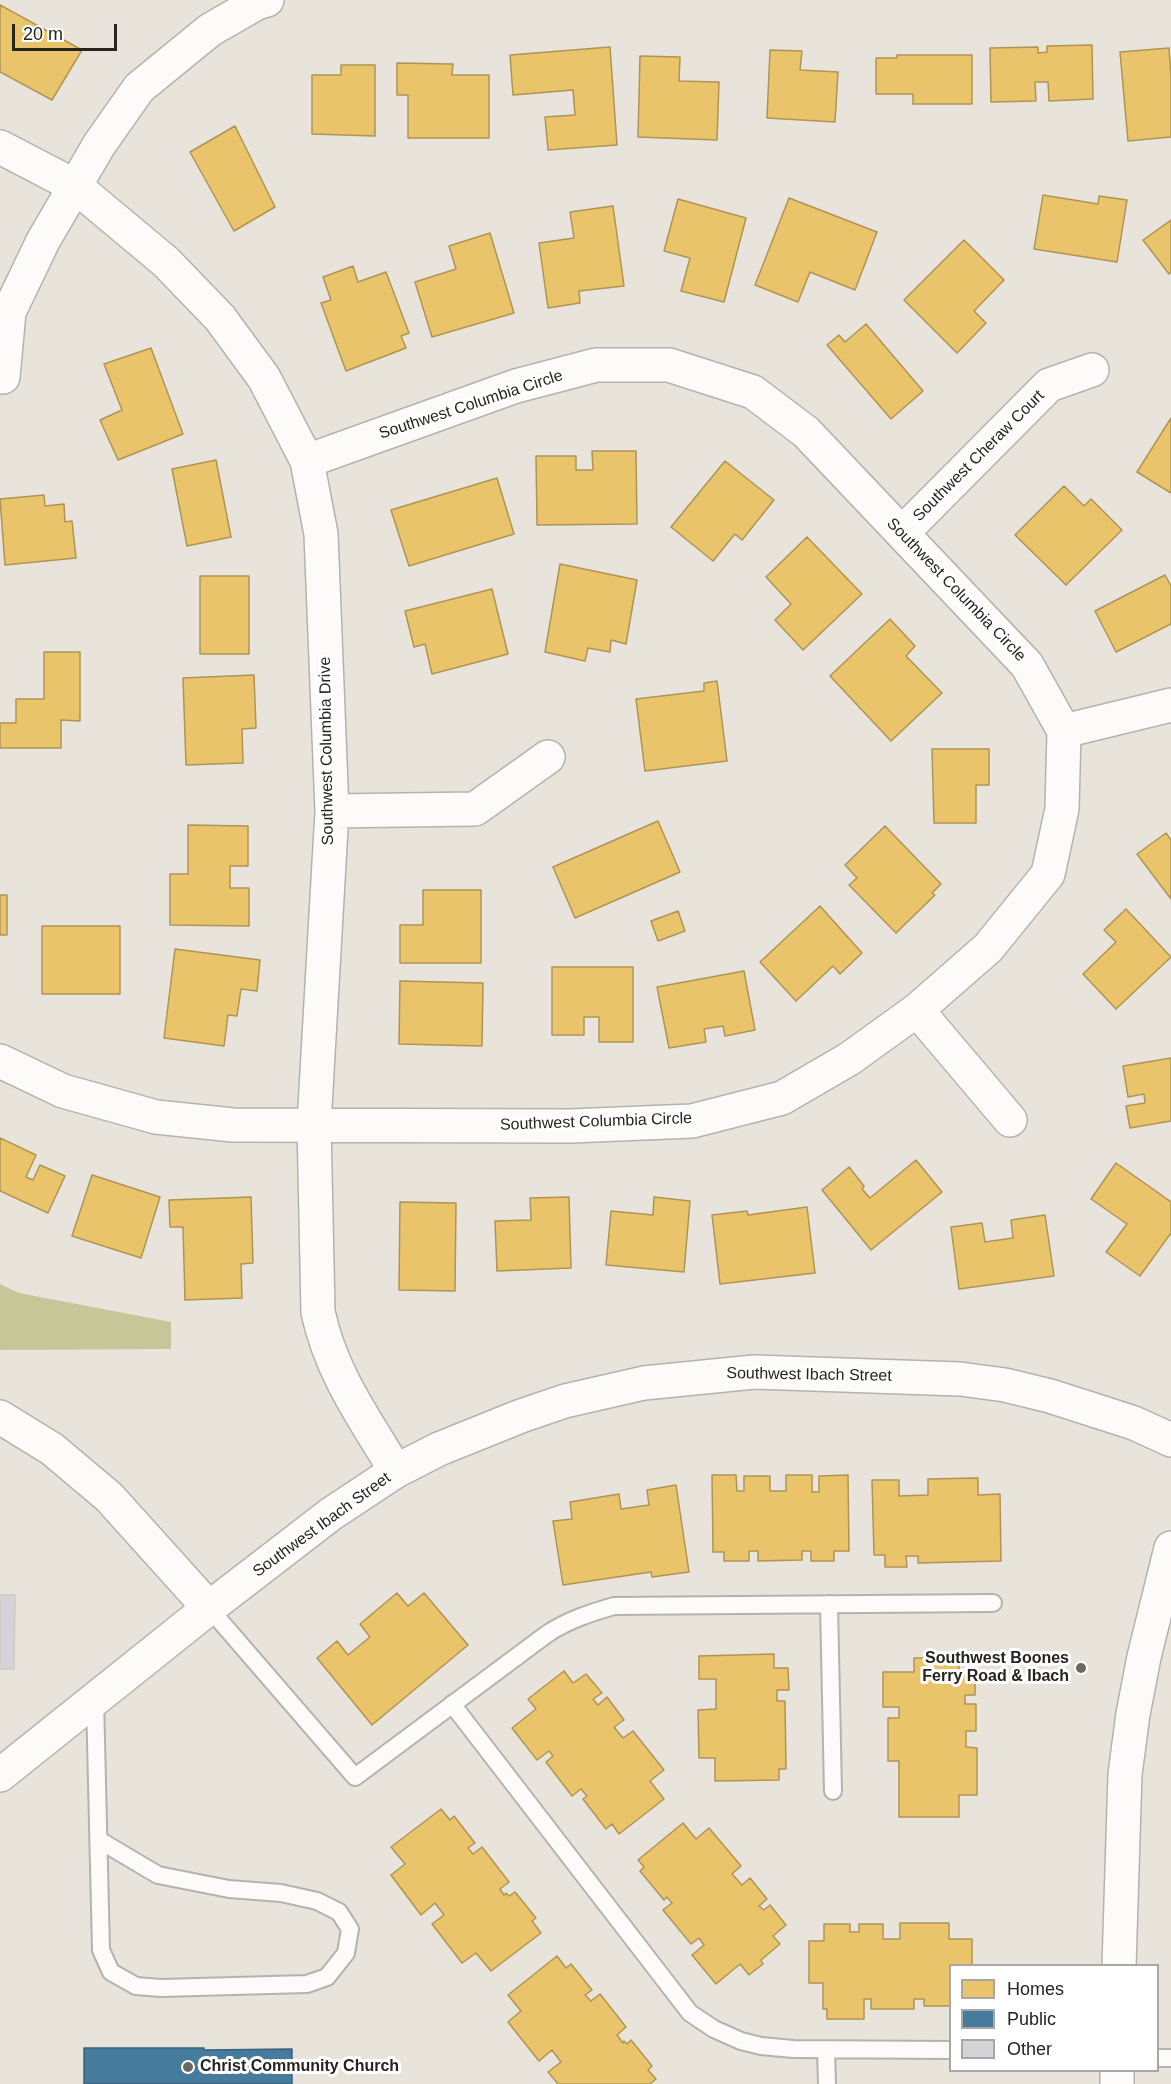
<!DOCTYPE html>
<style>
body{margin:0}
#map{position:relative;width:1171px;height:2084px;overflow:hidden;background:#e8e4dc;font-family:Arial,sans-serif}
canvas{display:block}
.legend{position:absolute;left:949px;top:1964px;width:210px;height:108px;box-sizing:border-box;background:#fff;border:2px solid #a9a7a5;margin:0;padding:8px 10px;list-style:none;font-size:18px;color:#27241f}
.legend li{display:flex;align-items:center;gap:12px;height:30px}
.legend b{width:30px;border:2px solid #a9a7a5}
.scale{position:absolute;left:12px;top:24px;width:105px;height:27px;box-sizing:border-box;border:3px solid #27241f;border-top:0;padding-left:8px;font-size:18px;line-height:21px;white-space:nowrap;color:#27241f;-webkit-text-stroke:4px #fff;paint-order:stroke}
</style>
<div id="map">
<canvas width="1171" height="2084"></canvas>
<ul class="legend">
<li><b style="height:16px;background:#e9c46a"></b>Homes</li>
<li><b style="height:16px;background:#457b9d"></b>Public</li>
<li><b style="height:16px;background:#d5d3d7"></b>Other</li>
</ul>
<div class="scale">20 m</div>
</div>
<script>
const ctx = document.querySelector('canvas').getContext('2d');
ctx.lineJoin = 'round';
function fillPath(path, color) {
  ctx.fillStyle = color;
  ctx.fill(path, 'evenodd');
}
function strokePath(path, color, width, dash) {
  ctx.strokeStyle = color;
  ctx.lineWidth = width;
  ctx.lineCap = dash ? 'butt' : 'round';
  ctx.setLineDash(dash || []);
  ctx.stroke(path);
}
function label(font, color, halo, rows, align = 'center') {
  ctx.font = font + ' Arial,sans-serif';
  ctx.lineWidth = 6;
  ctx.setLineDash([]);
  ctx.textBaseline = 'middle';
  ctx.strokeStyle = halo;
  ctx.fillStyle = color;
  for (const [text, x, y, turn = 0] of rows) {
    ctx.save();
    ctx.translate(x, y);
    ctx.rotate((+turn || 0) * Math.PI / 180);
    ctx.textAlign = isNaN(turn) ? turn : align;
    if (halo) ctx.strokeText(text, 0, 0);
    ctx.fillText(text, 0, 0);
    ctx.restore();
  }
}
const forest = new Path2D(`
 M0 1284 19 1293 171 1322V1349L0 1350Z`);
const homes = new Path2D(`
 M0 5 82 50 52 100 0 72Z
 M1092 45 1093 99 1049 101 1048 82H1035L1036 101 991 102 990 48 1038 47V53L1047 52V46Z
 M610 47 617 145 548 150 545 117 575 115 573 90 513 95 510 55Z
 M1169 48 1171 76V137L1128 141 1120 52Z
 M770 50 802 51 800 70 838 72 835 122 767 118Z
 M897 55H972V104H913V94H876V58H897Z
 M640 56 680 57 679 81 719 82 717 140 638 137Z
 M397 63 453 64 452 75H489V138H408V95H397Z
 M341 65H375V136L312 134V75H341Z
 M235 126 275 207 234 231 190 152Z
 M1043 195 1098 204 1099 196 1127 200 1117 262 1034 249Z
 M789 198 877 232 855 290 810 272 798 302 755 285Z
 M678 199 746 218 724 302 681 291 690 258 664 251Z
 M613 206 624 286 579 291 580 303 548 308 539 243 574 238 570 212Z
 M1171 220V272L1169 274 1143 240Z
 M490 233 514 313 432 337 415 282 456 269 449 246Z
 M964 240 1004 280 974 311 986 323 957 353 904 300Z
 M353 266 358 282 386 272 409 333 401 336 406 348 346 371 321 303 331 300 323 277Z
 M866 324 923 391 891 419 827 345 839 335 845 342Z
 M151 348 183 434 118 460 100 420 122 410 104 364Z
 M1171 418V493L1137 472Z
 M592 451H636L637 524 537 525 536 456H576V470H593Z
 M216 460 231 537 187 546 172 469Z
 M725 461 774 500 742 540 735 534 713 561 671 527Z
 M497 478 514 534 409 566 391 510Z
 M1064 486 1084 506 1091 499 1122 530 1066 585 1015 535Z
 M44 495 45 506 64 504 65 522 72 521 76 558 5 565 0 499Z
 M807 537 862 594 803 650 775 620 791 604 766 577Z
 M560 564 637 580 626 644 611 640 610 652 588 648 585 661 545 652Z
 M1165 575 1171 586V624L1116 652 1095 611Z
 M200 576H249V654H200Z
 M492 589 508 654 432 674 425 644 414 647 405 611Z
 M890 619 915 646 906 656 942 693 891 741 830 676Z
 M44 652H80V721L61 720V748H0V723H16V699H44Z
 M254 675 256 728 242 729 243 763 186 765 183 678Z
 M717 681 727 761 645 771 636 699 704 691V683Z
 M932 749H989V785H976V823H934Z
 M658 821 680 872 575 918 553 867Z
 M188 825 248 826V866H230V888H249V926L170 925V874H188Z
 M885 826 941 884 932 893 935 895 896 933 849 885 857 878 845 865Z
 M1166 833 1171 840V899L1137 854Z
 M423 890H481V963H400V925H423Z
 M0 895H7V935H0Z
 M820 906 862 953 840 974 833 966 796 1001 760 962Z
 M1126 909 1171 957 1116 1009 1083 974 1116 942 1104 930Z
 M678 911 685 931 658 941 651 921Z
 M42 926H120V994H42Z
 M175 949 260 960 257 991 241 989 237 1016 228 1015 224 1046 164 1038Z
 M552 967H633V1042H599V1017H584V1035H552Z
 M744 971 755 1030 725 1036 723 1026 704 1029 706 1042 669 1048 657 987Z
 M400 981 483 983 482 1046 399 1044Z
 M1171 1058V1121L1130 1128 1126 1106 1145 1103 1144 1094 1128 1097 1123 1066Z
 M0 1138 36 1155 26 1177 33 1180 40 1165 65 1176 48 1213 0 1191Z
 M916 1160 942 1192 871 1250 822 1190 849 1167 864 1186 862 1189 870 1198Z
 M1116 1163 1171 1202V1233L1140 1276 1106 1252 1127 1224 1091 1199Z
 M92 1175 160 1197 141 1258 72 1236Z
 M251 1197 253 1263 241 1264 242 1298 185 1300 183 1227H170L169 1200Z
 M569 1197 571 1268 497 1271 495 1221 531 1220 530 1198Z
 M654 1197 690 1201 684 1272 606 1265 611 1211 653 1215Z
 M400 1202 456 1203 455 1291 399 1290Z
 M807 1207 815 1273 720 1284 712 1215 747 1211 748 1215Z
 M1045 1215 1054 1276 959 1289 951 1227 982 1223 985 1242 1013 1238 1011 1220Z
 M712 1475H736L737 1491H744V1476H770V1491H786V1475H812V1492H819V1476L848 1475 849 1551H834V1561H811V1551H802V1560L758 1561V1551H749V1561H724V1552H713Z
 M978 1478V1495L1000 1494 1001 1561 918 1563V1556H906L907 1567H885V1555H874L872 1480H899V1496L928 1495V1479Z
 M676 1485 689 1572 652 1577 651 1572 563 1585 553 1521 572 1519 570 1502 619 1494 621 1509 649 1505 647 1490Z
 M397 1593 408 1606 424 1593 468 1645 372 1725 317 1658 337 1641 348 1655 370 1637 360 1624Z
 M774 1654V1668H788L789 1690H777V1701H785L786 1769H779V1780L715 1781V1758H699L698 1710 716 1709V1679H699V1656Z
 M914 1658H959V1671H975V1695H965V1704H976V1731H966V1747L977 1748V1795H959V1817H899V1761H888V1718H899V1707H883V1672H914Z
 M564 1671 573 1683 586 1674 602 1693 593 1699 598 1705 607 1697 624 1720 614 1727 623 1738 633 1731 664 1770 650 1781 664 1799 619 1834 612 1824 606 1829 583 1799 587 1796 581 1789 572 1796 546 1762 553 1756 549 1751 537 1760 512 1728 536 1709 528 1699Z
 M441 1809 450 1820 454 1816 475 1843 468 1848 473 1854 482 1847 509 1882 500 1889 504 1895 506 1893 509 1896 515 1892 536 1918 532 1921 541 1933 491 1971 476 1953 462 1963 432 1924 444 1915 435 1903 421 1915 391 1875 405 1864 391 1847Z
 M683 1823 696 1839 709 1828 741 1866 732 1874 742 1885 750 1878 767 1899 759 1906 764 1910 770 1905 786 1925 773 1936 780 1944 761 1960 763 1964 749 1975 740 1964 716 1984 692 1955 704 1945 699 1938 691 1944 663 1910 672 1903 667 1897 664 1900 640 1871 644 1867 638 1860Z
 M900 1923H949V1939H972V1966H950V2006H924V1999H914V2009H871V1999H864V2019H827V2009H823V1983H809V1941H824V1924H850V1932H859V1924H883V1939H900Z
 M557 1956 566 1968 571 1964 592 1990 585 1995 591 2001 600 1994 626 2027 617 2035 623 2043 624 2041 627 2044 631 2040 652 2066 648 2070 656 2079 650 2084H558L548 2072 561 2062 552 2050 539 2061 508 2022 521 2011 508 1995Z`);
const public = new Path2D(`
 M84 2048H204V2050L292 2049V2084H84Z`);
const building = new Path2D(`
 M0 1595H15L14 1669H0Z`);
const service = new Path2D(`
 M829 1604 833 1791
 M209 1608 355 1777 547 1634C568 1620 590 1613 614 1606L993 1603
 M95 1699 101 1950 111 1972 136 1986 161 1988 307 1984 327 1977 346 1953 350 1929 339 1912 317 1901 281 1893 229 1889 158 1875 99 1840
 M452 1704 690 2013 714 2029 741 2041 761 2046 793 2049 950 2050
 M826 2050 827 2084
 M1158 2058H1171`);
const minor = new Path2D(`
 M0 147 75 186 166 262 220 318 264 378 307 461 321 534 332 811 314 1124 318 1312C331 1373 364 1418 396 1471
 M3 377 9 312 43 241 99 145 139 88 210 30 257 3 267 0
 M902 533 1049 385 1092 370
 M1064 731 1171 705
 M332 811 475 809 548 757
 M917 1010 1010 1120
 M0 1061 63 1091 156 1117 233 1125 570 1126 692 1121 782 1098 849 1059 917 1010 988 948 1048 874 1062 809 1064 731 1027 665 806 432 753 392 669 365H596L516 386 307 461`);
const tertiary = new Path2D(`
 M0 1417 52 1449 109 1497 209 1608 331 1514 396 1471 439 1449 521 1416 565 1401 644 1383 754 1372 960 1379 1005 1385 1050 1396 1134 1423 1171 1440
 M0 1775 209 1608`);
const secondary = new Path2D(`
 M1119 1966 1125 1774 1133 1714 1144 1657 1171 1548
 M1117 2070V2084`);
const markers = [
 [1081,1668,6,"#6b6761"],
 [188,2067,6,"#6b6761"]
];
const streetNames = [
 ["Southwest Columbia Circle",471,405,-18],
 ["Southwest Cheraw Court",979,456,-45],
 ["Southwest Columbia Circle",956,590,46],
 ["Southwest Columbia Drive",327,751,-91],
 ["Southwest Columbia Circle",596,1122,-2],
 ["Southwest Ibach Street",809,1375,1],
 ["Southwest Ibach Street",322,1525,-36]
];
const poiNames = [
 ["Southwest Boones",1069,1659],
 ["Ferry Road & Ibach",1069,1677],
 ["Christ Community Church",200,2067,"left"]
];
fillPath(forest, '#c7c698');
fillPath(homes, '#e9c46a');
strokePath(homes, '#af9454', 1.5);
fillPath(public, '#457b9d');
strokePath(public, '#3c6177', 1.5);
fillPath(building, '#d5d3d7');
strokePath(building, '#cbc9c8', 1.5);
strokePath(service, '#b5b2ad', 20);
strokePath(minor, '#b5b2ad', 36);
strokePath(tertiary, '#b5b2ad', 36);
strokePath(secondary, '#b5b2ad', 36);
strokePath(service, '#fcfbfa', 16);
strokePath(minor, '#fcfbfa', 33);
strokePath(tertiary, '#fcfbfa', 33);
strokePath(secondary, '#fcfbfa', 33);
for (const [x, y, r, color] of markers) {
  const dot = new Path2D();
  dot.arc(x, y, r, 0, 2 * Math.PI);
  ctx.fillStyle = color;
  ctx.fill(dot);
  strokePath(dot, '#fff', 2);
}
label('16px', '#27241f', '#fff', streetNames);
label('bold 16px', '#27241f', '#fff', poiNames, 'right');
</script>
